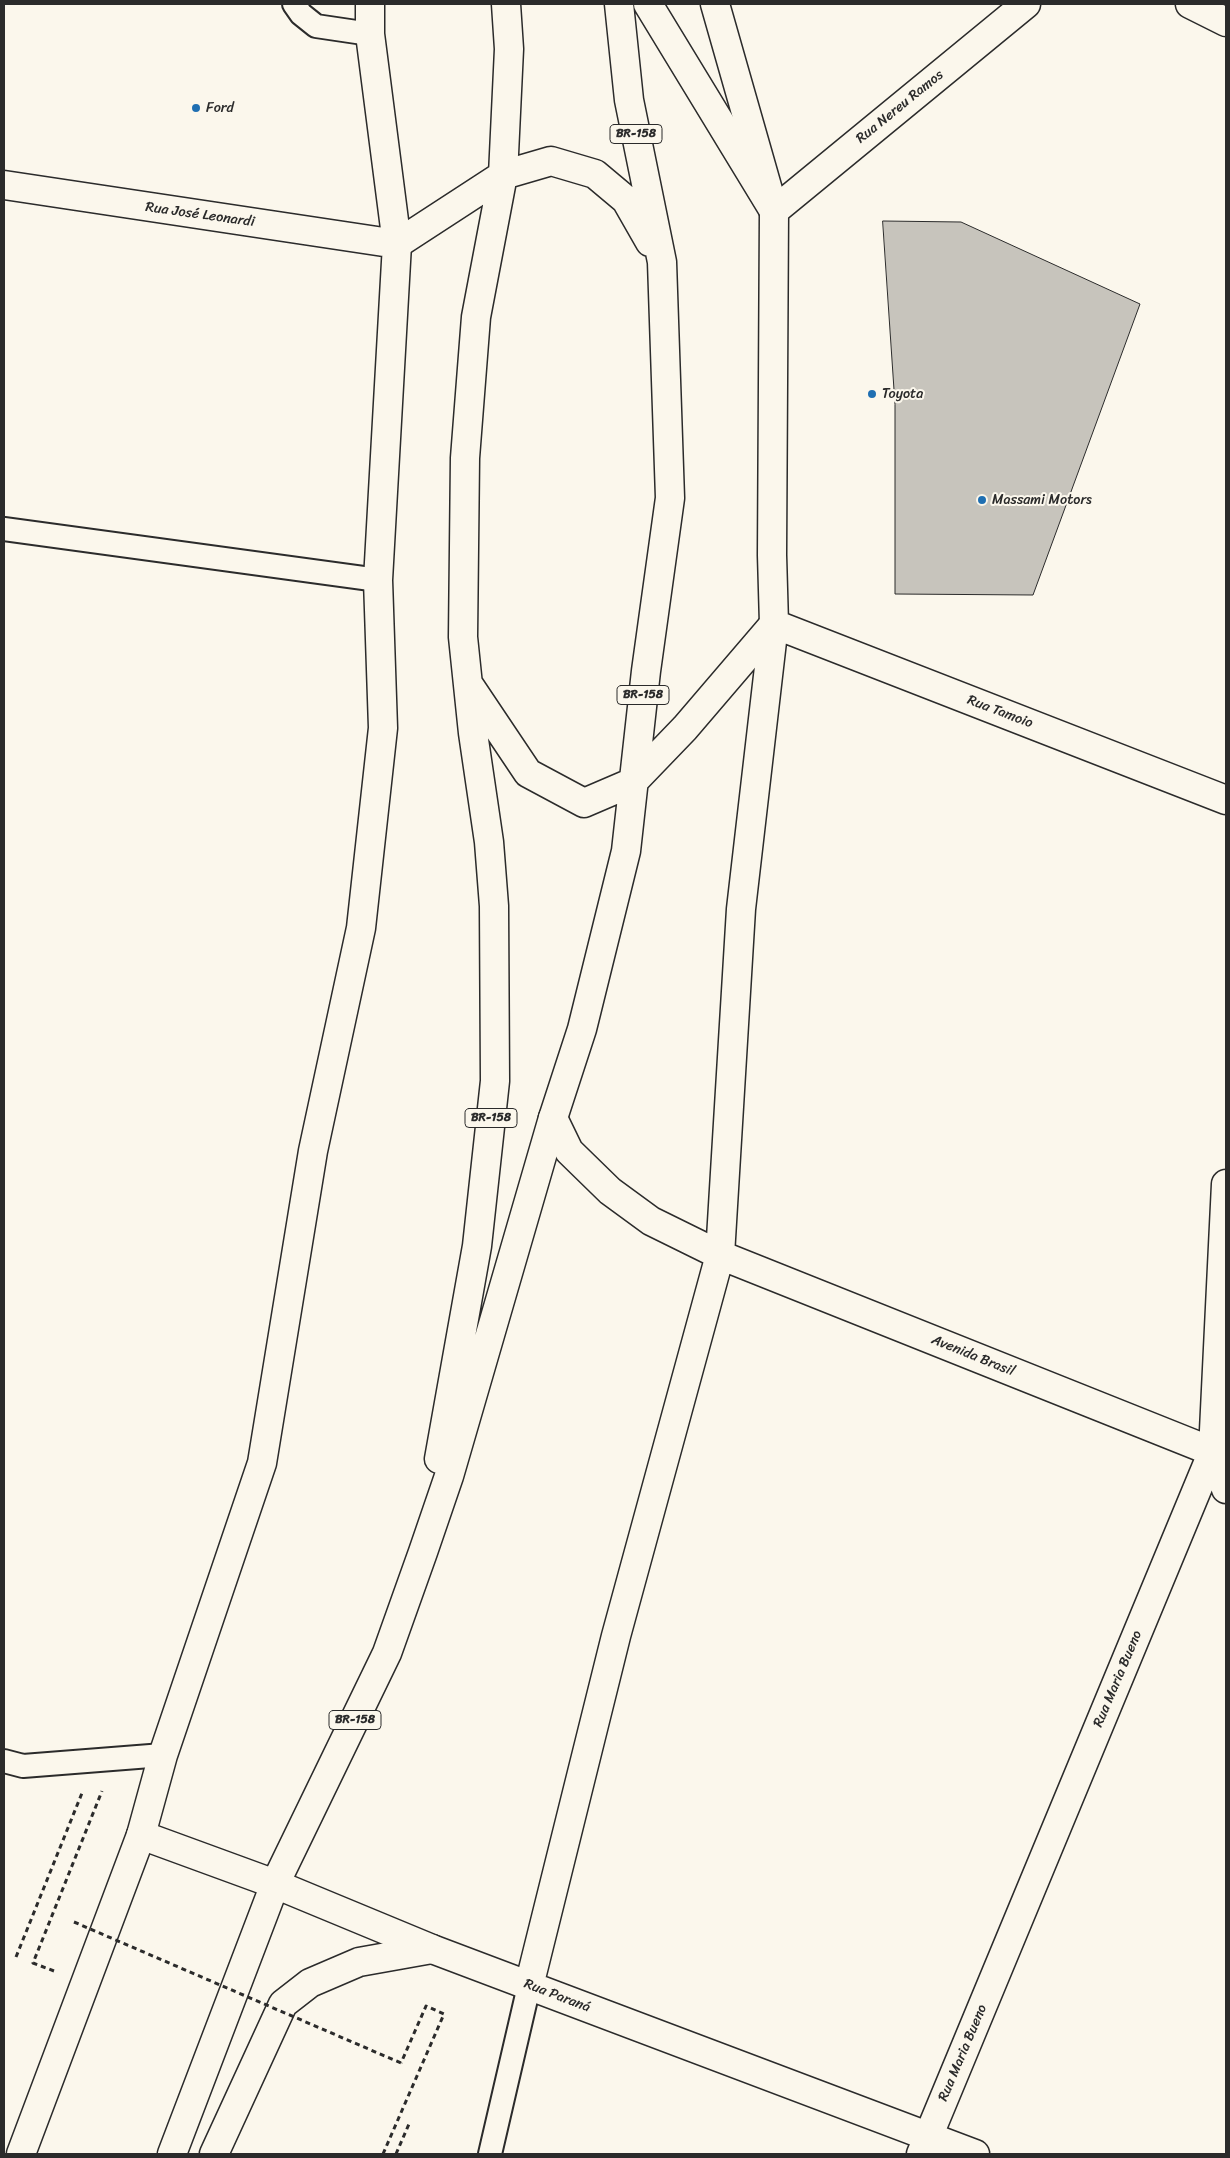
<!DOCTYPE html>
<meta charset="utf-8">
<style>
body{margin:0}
#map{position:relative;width:1230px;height:2158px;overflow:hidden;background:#fbf7ec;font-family:Sriracha,sans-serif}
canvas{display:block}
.frame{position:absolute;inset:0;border:5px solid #2b2b2b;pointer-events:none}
</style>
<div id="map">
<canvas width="1230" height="2158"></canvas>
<div class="frame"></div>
</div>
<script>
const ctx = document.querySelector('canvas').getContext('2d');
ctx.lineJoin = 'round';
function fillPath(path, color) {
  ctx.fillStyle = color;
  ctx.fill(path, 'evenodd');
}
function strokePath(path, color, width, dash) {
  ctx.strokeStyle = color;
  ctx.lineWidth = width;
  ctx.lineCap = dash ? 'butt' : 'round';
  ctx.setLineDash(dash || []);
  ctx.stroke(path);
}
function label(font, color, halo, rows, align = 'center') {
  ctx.font = font + ' Sriracha,sans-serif';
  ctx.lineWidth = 4;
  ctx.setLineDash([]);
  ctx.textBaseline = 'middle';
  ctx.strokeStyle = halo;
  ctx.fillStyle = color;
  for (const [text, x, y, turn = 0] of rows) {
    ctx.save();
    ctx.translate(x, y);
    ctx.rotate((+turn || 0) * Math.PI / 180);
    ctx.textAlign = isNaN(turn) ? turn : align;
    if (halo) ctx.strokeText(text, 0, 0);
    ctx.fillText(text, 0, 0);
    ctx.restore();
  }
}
const building = new Path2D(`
 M883 221 961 222 1140 304 1033 595 895 594V405Z`);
const path = new Path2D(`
 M16 1957 82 1793
 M54 1971 33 1963 102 1791
 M383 2154 444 2014 426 2006 401 2063
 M396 2154 409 2124`);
const lane = new Path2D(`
 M294 4 301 14 316 26 370 34
 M4 529 378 580
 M4 1761 23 1766 163 1755
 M490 2154 529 1986`);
const street = new Path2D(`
 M1213 1451 1226 1489
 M21 2154 141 1835
 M921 2154 1213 1451 1226 1184`);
const secondary = new Path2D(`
 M370 4V34L397 244 378 580 383 728 361 928 313 1151 262 1463 163 1755 141 1835 275 1884 432 1949 975 2154
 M1190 4 1226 22
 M4 185 397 244
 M774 211 1026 4
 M774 624 1226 800
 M553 1118 569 1151 610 1191 651 1221 720 1255 1226 1457
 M529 1986 616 1636 720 1255 741 909 774 624 772 555 774 211 715 4`);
const highway = new Path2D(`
 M648 4 774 211
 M397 244 503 175 551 161 595 174 626 200 650 242
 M469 685 528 773 584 803 633 782 685 728 774 624
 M439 1459 477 1246 495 1081 494 906 489 842 473 733 463 637 465 458 476 317 503 175 509 49 506 4
 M172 2154 275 1884 387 1653 423 1552 449 1476 553 1118 582 1029 626 851 646 671 670 498 662 262 629 100 619 4
 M214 2154 283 2004 310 1983 359 1962 432 1949`);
const pathBridge = new Path2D(`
 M74 1922 401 2063`);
const markers = [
 [196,108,5,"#1f6fb2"],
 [872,394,5,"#1f6fb2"],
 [982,500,5,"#1f6fb2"]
];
const shields = [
 [636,134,52],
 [643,695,52],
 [491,1118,52],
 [355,1720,52]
];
const shieldNames = [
 ["BR-158",636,134],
 ["BR-158",643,695],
 ["BR-158",491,1118],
 ["BR-158",355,1720]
];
const streetNames = [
 ["Rua Nereu Ramos",900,107,-39],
 ["Rua José Leonardi",200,215,8],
 ["Rua Tamoio",1000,712,21],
 ["Avenida Brasil",973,1356,22],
 ["Rua Maria Bueno",1118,1679,-67],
 ["Rua Paraná",557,1996,21],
 ["Rua Maria Bueno",963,2053,-67]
];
const poiNames = [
 ["Ford",206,108],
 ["Toyota",882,394],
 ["Massami Motors",992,500]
];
fillPath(building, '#c7c4bc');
strokePath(building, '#2b2b2b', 1);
strokePath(lane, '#2b2b2b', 26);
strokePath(street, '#2b2b2b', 31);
strokePath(secondary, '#2b2b2b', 31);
strokePath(highway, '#2b2b2b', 31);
strokePath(path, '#2b2b2b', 3, [5, 4]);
strokePath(lane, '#fbf7ec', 22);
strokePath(street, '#fbf7ec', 28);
strokePath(secondary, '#fbf7ec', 28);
strokePath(highway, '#fbf7ec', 28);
strokePath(pathBridge, '#2b2b2b', 3, [5, 4]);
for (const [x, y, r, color] of markers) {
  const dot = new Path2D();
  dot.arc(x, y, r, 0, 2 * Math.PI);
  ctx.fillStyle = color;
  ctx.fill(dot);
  strokePath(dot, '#fbf7ec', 2);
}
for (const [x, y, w] of shields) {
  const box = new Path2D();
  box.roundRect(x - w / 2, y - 9.5, w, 19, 4);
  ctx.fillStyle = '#fbf7ec';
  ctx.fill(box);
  strokePath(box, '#2b2b2b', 1);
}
label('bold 12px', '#2b2b2b', null, shieldNames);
label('14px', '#2b2b2b', '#fbf7ec', streetNames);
label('14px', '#2b2b2b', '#fbf7ec', poiNames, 'left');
</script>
